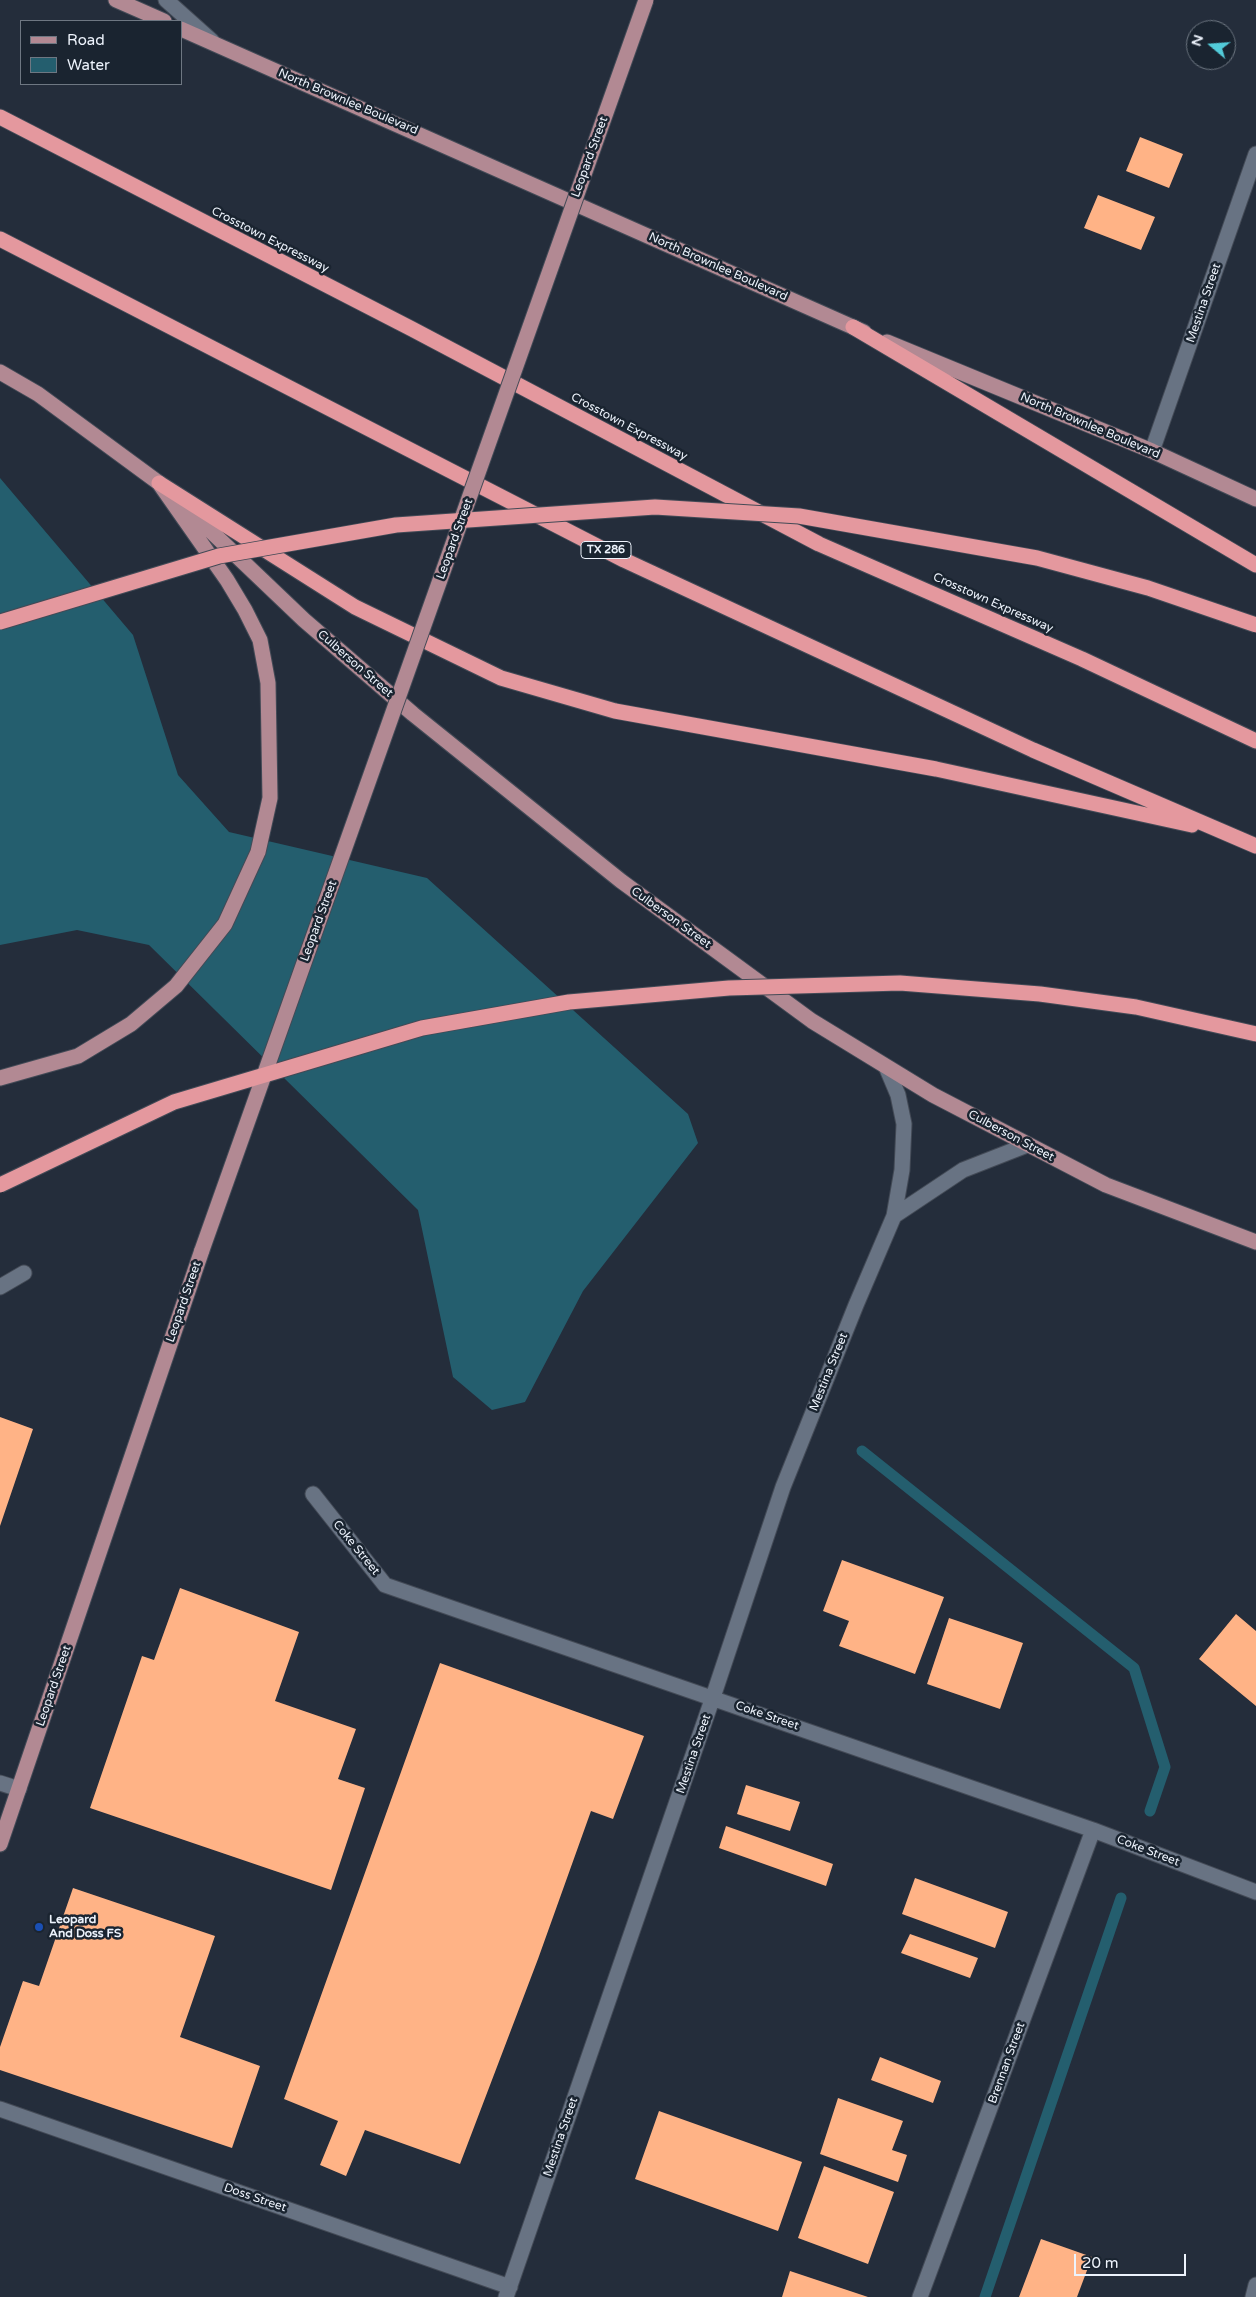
<!DOCTYPE html>
<style>
body{margin:0}
#map{position:relative;width:1256px;height:2297px;overflow:hidden;background:#242d3b;font-family:"Varela Round",sans-serif}
canvas{display:block}
.legend{position:absolute;left:20px;top:20px;width:162px;height:65px;box-sizing:border-box;background:#1a2430;border:1px solid #6e7782;margin:0;padding:6px 9px;list-style:none;font-size:15px;color:#edf3fc}
.legend li{display:flex;align-items:center;gap:10px;height:25px}
.legend b{width:25px;border:1px solid #6e7782}
.north{position:absolute;left:1186px;top:20px;width:50px;height:50px;box-sizing:border-box;background:#1a2430;border:1px solid #6e7782;border-radius:50%;rotate:288deg;font-size:14px;font-weight:700;line-height:20px;text-align:center;color:#edf3fc}
.north::after{content:'';display:block;margin:auto;width:18px;height:22px;background:#52cbd9;clip-path:polygon(50% 0,100% 100%,50% 72%,0 100%)}
.scale{position:absolute;left:1074px;top:2254px;width:112px;height:22px;box-sizing:border-box;border:2px solid #edf3fc;border-top:0;padding-left:6px;font-size:15px;line-height:18px;white-space:nowrap;color:#edf3fc;-webkit-text-stroke:4px #1a2430;paint-order:stroke}
</style>
<div id="map">
<canvas width="1256" height="2297"></canvas>
<ul class="legend">
<li><b style="height:6px;background:#b28993"></b>Road</li>
<li><b style="height:14px;background:#245e6e"></b>Water</li>
</ul>
<div class="north">N</div>
<div class="scale">20 m</div>
</div>
<script>
const ctx = document.querySelector('canvas').getContext('2d');
ctx.lineJoin = 'round';
function fillPath(path, color) {
  ctx.fillStyle = color;
  ctx.fill(path, 'evenodd');
}
function strokePath(path, color, width, dash) {
  ctx.strokeStyle = color;
  ctx.lineWidth = width;
  ctx.lineCap = dash ? 'butt' : 'round';
  ctx.setLineDash(dash || []);
  ctx.stroke(path);
}
function label(font, color, halo, rows, align = 'center') {
  ctx.font = font + ' "Varela Round",sans-serif';
  ctx.lineWidth = 5;
  ctx.setLineDash([]);
  ctx.textBaseline = 'middle';
  ctx.strokeStyle = halo;
  ctx.fillStyle = color;
  for (const [text, x, y, turn = 0] of rows) {
    ctx.save();
    ctx.translate(x, y);
    ctx.rotate((+turn || 0) * Math.PI / 180);
    ctx.textAlign = isNaN(turn) ? turn : align;
    if (halo) ctx.strokeText(text, 0, 0);
    ctx.fillText(text, 0, 0);
    ctx.restore();
  }
}
const water = new Path2D(`
 M0 478 133 635 178 775 229 832 427 878 688 1114 698 1143 583 1291 525 1402 492 1410 453 1377 418 1210 149 945 77 930 0 945Z`);
const stream = new Path2D(`
 M862 1451 1134 1668 1165 1767 1150 1811
 M985 2297 1121 1898`);
const building = new Path2D(`
 M1140 137 1183 154 1169 188 1126 171Z
 M1098 195 1155 217 1141 250 1084 228Z
 M0 1417 33 1429 0 1526Z
 M842 1560 944 1597 915 1674 839 1646 849 1621 823 1611Z
 M180 1588 299 1632 275 1701 356 1729 338 1779 365 1788 331 1890 90 1808 142 1656 154 1660Z
 M1236 1614 1256 1631V1706L1199 1659Z
 M949 1618 1023 1643 1000 1709 927 1684Z
 M440 1663 644 1736 613 1819 591 1811 538 1959 460 2164 365 2130 346 2176 320 2165 338 2121 284 2099Z
 M746 1785 800 1802 790 1831 737 1814Z
 M726 1826 833 1864 826 1886 719 1848Z
 M915 1878 1008 1912 995 1948 902 1914Z
 M73 1888 215 1936 180 2037 260 2066 232 2148 0 2070V2047L23 1981 39 1986Z
 M910 1934 978 1958 970 1978 901 1953Z
 M880 2057 941 2081 933 2103 871 2080Z
 M838 2098 903 2121 892 2150 907 2155 898 2182 820 2154Z
 M659 2111 802 2162 778 2231 635 2179Z
 M824 2166 894 2192 868 2264 798 2238Z
 M1041 2239 1092 2257 1077 2297H1019Z
 M790 2271 868 2297H782Z`);
const minor = new Path2D(`
 M166 0 212 41
 M1152 451 1256 154
 M894 1216 963 1170 1027 1145
 M0 1287 24 1273
 M313 1494 385 1585 1093 1830 1256 1892
 M0 1783 19 1789
 M0 2109 510 2287
 M506 2297 713 1697 783 1487 856 1305 894 1216 902 1170 904 1124 898 1095 887 1069
 M920 2297 1093 1830
 M1253 2297 1256 2285`);
const major = new Path2D(`
 M116 0 164 21
 M181 29 864 332
 M887 342 1152 451 1256 499
 M0 372 38 394 159 483 227 580 245 610 260 640 268 683 270 798 258 852 225 924 176 986 131 1024 78 1056 0 1078
 M175 497 304 620 413 714 621 881 812 1021 933 1095 1106 1185 1256 1242
 M0 1844 202 1250`);
const highway = new Path2D(`
 M0 117 412 329 819 544 1082 659 1256 741
 M0 239 624 560 1033 750 1256 846
 M853 327 1256 565
 M159 483 355 607 501 678 615 711 936 769 1192 825`);
const majorBridge = new Path2D(`
 M202 1250 646 0`);
const highwayBridge = new Path2D(`
 M0 622 219 556 396 525 655 507 799 516 1037 558 1148 588 1256 625
 M0 1185 174 1102 422 1028 569 1002 729 988 900 983 1040 994 1136 1007 1256 1034`);
const markers = [
 [39,1927,5,"#1a4fb4"]
];
const shields = [
 [606,550,50]
];
const shieldNames = [
 ["TX 286",606,550]
];
const streetNames = [
 ["North Brownlee Boulevard",348,102,23],
 ["Leopard Street",590,157,-70],
 ["Crosstown Expressway",270,240,27],
 ["North Brownlee Boulevard",718,267,24],
 ["Mestina Street",1204,303,-71],
 ["North Brownlee Boulevard",1090,426,23],
 ["Crosstown Expressway",629,427,28],
 ["Leopard Street",455,539,-70],
 ["Crosstown Expressway",993,603,24],
 ["Culberson Street",355,664,41],
 ["Culberson Street",671,918,36],
 ["Leopard Street",319,921,-70],
 ["Culberson Street",1011,1136,28],
 ["Leopard Street",184,1302,-71],
 ["Mestina Street",829,1372,-68],
 ["Coke Street",356,1548,51],
 ["Leopard Street",54,1686,-71],
 ["Coke Street",767,1716,19],
 ["Mestina Street",694,1754,-71],
 ["Coke Street",1148,1851,21],
 ["Brennan Street",1007,2063,-70],
 ["Mestina Street",561,2137,-71],
 ["Doss Street",255,2198,19]
];
const poiNames = [
 ["Leopard",49,1920],
 ["And Doss FS",49,1934]
];
fillPath(water, '#245e6e');
strokePath(stream, '#245e6e', 11);
fillPath(building, '#ffb386');
strokePath(minor, '#434a56', 17);
strokePath(major, '#434a56', 17);
strokePath(highway, '#434a56', 17);
strokePath(minor, '#687383', 15);
strokePath(major, '#b28993', 15);
strokePath(highway, '#e4989e', 15);
strokePath(majorBridge, '#434a56', 17, []);
strokePath(highwayBridge, '#434a56', 17, []);
strokePath(majorBridge, '#b28993', 15);
strokePath(highwayBridge, '#e4989e', 15);
for (const [x, y, r, color] of markers) {
  const dot = new Path2D();
  dot.arc(x, y, r, 0, 2 * Math.PI);
  ctx.fillStyle = color;
  ctx.fill(dot);
  strokePath(dot, '#1a2430', 2);
}
for (const [x, y, w] of shields) {
  const box = new Path2D();
  box.roundRect(x - w / 2, y - 8.5, w, 17, 4);
  ctx.fillStyle = '#1a2430';
  ctx.fill(box);
  strokePath(box, '#edf3fc', 1);
}
label('bold 11px', '#edf3fc', null, shieldNames);
label('12px', '#edf3fc', '#1a2430', streetNames);
label('bold 12px', '#edf3fc', '#1a2430', poiNames, 'left');
</script>
